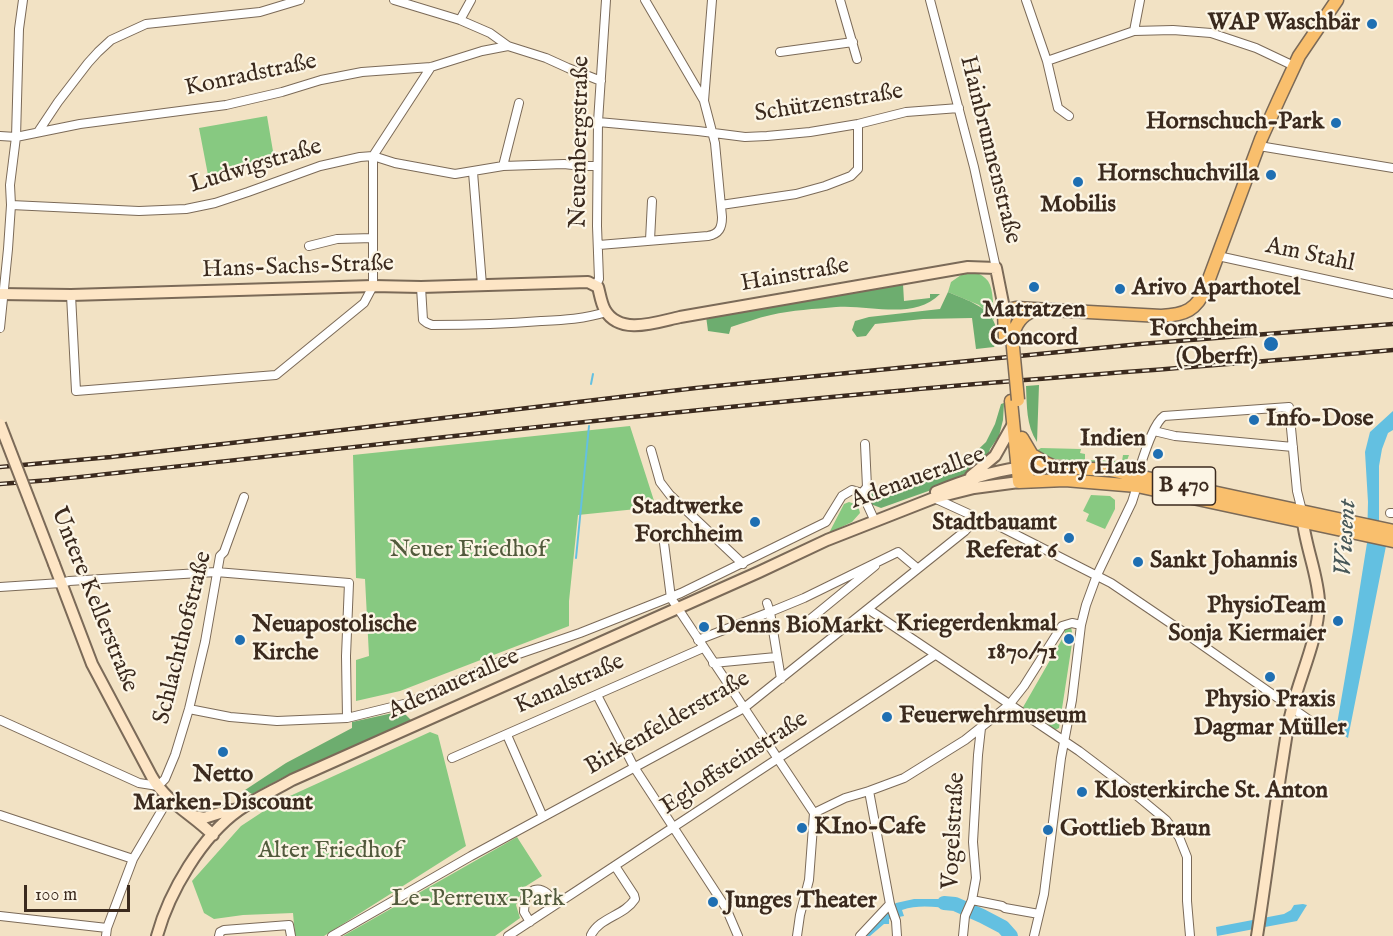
<!DOCTYPE html>
<meta charset="utf-8">
<style>
body{margin:0}
#map{position:relative;width:1393px;height:936px;overflow:hidden;background:#f2e2c4;font-family:"IM FELL English",serif}
canvas{display:block}
.scale{position:absolute;left:24px;top:885px;width:106px;height:27px;box-sizing:border-box;border:3px solid #3b2a1e;border-top:0;padding-left:8px;font-size:18px;line-height:21px;white-space:nowrap;color:#3b2a1e;-webkit-text-stroke:4px #fcf5e5;paint-order:stroke}
</style>
<div id="map">
<canvas width="1393" height="936"></canvas>
<div class="scale">100 m</div>
</div>
<script>
const ctx = document.querySelector('canvas').getContext('2d');
ctx.lineJoin = 'round';
function fillPath(path, color) {
  ctx.fillStyle = color;
  ctx.fill(path, 'evenodd');
}
function strokePath(path, color, width, dash) {
  ctx.strokeStyle = color;
  ctx.lineWidth = width;
  ctx.lineCap = dash ? 'butt' : 'round';
  ctx.setLineDash(dash || []);
  ctx.stroke(path);
}
function label(font, color, halo, rows, align = 'center') {
  ctx.font = font + ' "IM FELL English",serif';
  ctx.lineWidth = 4.5;
  ctx.setLineDash([]);
  ctx.textBaseline = 'middle';
  ctx.strokeStyle = halo;
  ctx.fillStyle = color;
  for (const [text, x, y, turn = 0] of rows) {
    ctx.save();
    ctx.translate(x, y);
    ctx.rotate((+turn || 0) * Math.PI / 180);
    ctx.textAlign = isNaN(turn) ? turn : align;
    if (halo) ctx.strokeText(text, 0, 0);
    ctx.fillText(text, 0, 0);
    ctx.restore();
  }
}
const green = new Path2D(`
 M267 116 275 163 208 175 199 128Z
 M975 272C980 274 985 277 988 281 994 290 993 308 994 320L979 305 948 292 951 282 961 275Z
 M630 426 656 507 578 515 569 601V626L400 691 356 701V660L369 656 365 579 356 578 353 455Z
 M1041 448 1081 449 1080 453 1085 454V460L1122 461 1123 455H1129L1125 466 1046 458 1034 452Z
 M1091 495 1110 496 1115 500V509L1105 529 1086 521 1089 514 1083 511Z
 M849 502 858 505 860 513 852 522 829 533 844 504Z
 M1071 627 1073 637 1059 728 1055 730 1022 709 1065 634 1064 629Z
 M430 732 438 735 466 846 324 936H295L293 913 243 915 214 919 204 913 192 881 241 826 279 801Z
 M517 837 542 876 523 888 516 905 520 918 495 936H343Z`);
const forest = new Path2D(`
 M903 284 904 301 930 298V294H940C913 321 869 304 836 307 815 309 792 310 771 315 757 318 744 323 731 327L729 334 708 331 706 316Z
 M948 292C966 300 992 307 996 328 997 335 998 340 994 347L976 349 972 318 923 319 875 324 866 336 857 337 852 330 855 321 869 317 940 309Z
 M1039 385 1037 442C1026 425 1027 406 1026 386Z
 M1004 403 1003 420 999 436 990 449 987 458 962 476 934 489 881 508 868 503 871 490 887 494 927 479 966 461 986 442 995 424 1001 404Z
 M402 711 411 720 280 779 252 794 245 790 286 763 352 728V722Z`);
const water = new Path2D(`
 M1393 411V430L1388 433 1382 449 1379 466V524L1386 546 1348 738 1336 730 1353 631 1367 543 1368 502 1365 452 1370 432Z
 M914 899H946L965 901 960 912 954 910V909C936 907 919 904 902 910L904 916 889 919V924H884L870 936H863L887 910 896 903Z
 M1303 904 1307 905 1297 921 1217 936 1216 927 1284 914 1291 910 1294 905Z`);
const stream = new Path2D(`
 M591 384 593 374
 M576 558 589 426`);
const river = new Path2D(`
 M944 903 955 904 982 916 1003 927 1011 936`);
const street = new Path2D(`
 M394 0 460 20 490 33 508 46 546 58 568 68 601 81
 M645 0 703 99
 M840 0 857 59
 M930 0 974 167 996 268
 M1026 0 1047 61
 M460 20 471 0
 M1134 31 1140 0
 M780 52 853 42
 M1069 116 1058 108 1047 61 1134 31 1173 30 1211 33 1256 48 1294 66
 M598 122 698 131 745 137 767 136 810 132 858 124 906 112 959 108
 M38 132 58 102 88 63 98 52 111 40 146 24 260 12 300 0
 M0 136 16 137 80 124 226 105 282 92 321 80 362 72 431 67 482 51 508 46
 M1259 146 1393 168
 M503 166 519 103
 M473 172 482 285
 M11 205 139 211 186 209 215 203 248 192 320 166 360 157 373 156 395 163 455 174 503 166 564 164 581 166H597
 M721 205 796 194 825 186 851 176 858 169V124
 M650 240 652 201
 M599 245 708 236C719 234 722 228 722 217L715 143 704 101 712 0
 M309 246 337 239 373 238
 M1218 256 1393 294
 M596 285 599 279 597 226 598 122 606 0
 M421 287 423 320 427 323 432 325C469 325 505 324 541 321 562 320 585 319 606 312
 M71 295 76 391 276 375 364 303 373 286V156L431 67
 M0 328 8 249 11 205 10 185 16 137 19 29 23 0
 M1154 431 1175 436 1293 447
 M651 450 660 482 670 495 743 564
 M1137 476C1142 462 1152 424 1164 416L1289 407 1297 491 1302 511
 M862 493 867 487 865 444
 M934 498 969 514 974 521
 M1390 513H1393
 M664 543 671 598 814 813
 M0 587 61 583 69 581 216 572 349 583 346 656 347 718
 M767 603 770 612 804 598 898 552 917 568
 M868 609 1079 751 1124 785 1166 820 1179 837 1187 857V901L1190 936
 M803 625 875 566
 M698 640 770 612 781 679
 M713 663 776 657
 M597 695 634 767 726 908 738 936
 M189 709 230 717 277 721 347 718 408 703 510 657 580 633 681 593 826 522 842 496 852 490 862 493 873 517
 M0 720 139 783 158 786 165 779 175 755 189 709 205 642 220 556 224 552 244 497
 M507 735 543 817
 M452 758 703 648
 M869 791 890 904 896 921 897 936
 M814 813 845 798 869 791 904 778 965 740 1009 705 1024 686 1062 626 1072 623 1081 625
 M0 815 133 859
 M972 900 1002 906 1005 908 1039 914
 M0 916 107 928
 M530 922 524 912 525 898C528 895 530 892 534 890 544 887 551 897 556 904
 M591 935C600 917 624 916 635 899L634 895 615 866
 M106 936 107 928 133 859 169 798
 M219 936 220 932 224 930 289 925 291 936
 M332 936 471 856 744 708 965 531C975 520 976 518 991 522L1111 583 1182 631 1325 731
 M508 936 935 655
 M797 936 800 915 809 880 814 813
 M860 936 890 904
 M963 936 965 916 972 900 976 878 973 842 978 755 981 728
 M1034 936 1044 894 1061 758 1072 700 1081 625 1086 605 1097 575 1132 502 1137 486`);
const secondary = new Path2D(`
 M0 294 71 295 373 286 421 287 588 282 598 287C600 294 601 303 605 310 620 336 657 322 680 317L968 267 996 268 1006 318
 M971 476 995 456 1012 426
 M936 492C963 481 989 472 1017 468 1030 467 1042 467 1055 467
 M54 564 92 664 152 777C167 803 192 814 213 835
 M194 816 204 818 223 812 239 809
 M157 936C169 892 202 836 239 810 256 798 275 790 292 780L759 572 827 540 934 498 974 488 1019 482
 M1257 936C1266 879 1273 821 1282 764 1285 746 1287 727 1292 709 1300 675 1318 640 1319 603 1319 579 1306 548 1303 522`);
const primary = new Path2D(`
 M1012 337C1016 323 1021 316 1034 310
 M1005 338 1004 311 1016 308 1161 316C1185 315 1197 310 1206 287L1261 139 1279 99 1299 56 1337 0
 M1011 401 1019 482 1065 480 1137 486 1393 541
 M1022 438 1032 455 1046 463 1055 467 1110 470 1393 531
 M1024 447 1028 481`);
const rail = new Path2D(`
 M0 467 111 457 283 437 696 388 1140 344 1393 324
 M0 484 50 480C328 451 607 417 886 392 1055 376 1224 366 1393 350`);
const secondaryBridge = new Path2D(`
 M0 424 54 564`);
const primaryBridge = new Path2D(`
 M1012 337 1018 400`);
const markers = [
 [1372,24,6,"#1f6fb2"],
 [1336,123,6,"#1f6fb2"],
 [1271,175,6,"#1f6fb2"],
 [1078,182,6,"#1f6fb2"],
 [1034,287,6,"#1f6fb2"],
 [1120,289,6,"#1f6fb2"],
 [1271,344,8,"#1f6fb2"],
 [1254,420,6,"#1f6fb2"],
 [1158,454,6,"#1f6fb2"],
 [755,522,6,"#1f6fb2"],
 [1069,538,6,"#1f6fb2"],
 [1138,562,6,"#1f6fb2"],
 [1338,621,6,"#1f6fb2"],
 [704,627,6,"#1f6fb2"],
 [1069,639,6,"#1f6fb2"],
 [240,640,6,"#1f6fb2"],
 [1270,677,6,"#1f6fb2"],
 [887,717,6,"#1f6fb2"],
 [223,752,6,"#1f6fb2"],
 [1082,792,6,"#1f6fb2"],
 [802,828,6,"#1f6fb2"],
 [1048,830,6,"#1f6fb2"],
 [713,902,6,"#1f6fb2"]
];
const shields = [
 [1184,486,63]
];
const shieldNames = [
 ["B 470",1184,486]
];
const poiNames = [
 ["WAP Waschbär",1360,24,"right"],
 ["Hornschuch-Park",1324,123,"right"],
 ["Hornschuchvilla",1259,175,"right"],
 ["Mobilis",1078,206,"center"],
 ["Arivo Aparthotel",1132,289],
 ["Matratzen",1034,311,"center"],
 ["Concord",1034,339,"center"],
 ["Forchheim",1258,330,"right"],
 ["(Oberfr)",1258,358,"right"],
 ["Info-Dose",1266,420],
 ["Indien",1146,440,"right"],
 ["Curry Haus",1146,468,"right"],
 ["Stadtwerke",743,508,"right"],
 ["Forchheim",743,536,"right"],
 ["Stadtbauamt",1057,524,"right"],
 ["Referat 6",1057,552,"right"],
 ["Sankt Johannis",1150,562],
 ["PhysioTeam",1326,607,"right"],
 ["Sonja Kiermaier",1326,635,"right"],
 ["Kriegerdenkmal",1057,625,"right"],
 ["1870/71",1057,653,"right"],
 ["Neuapostolische",252,626],
 ["Kirche",252,654],
 ["Denns BioMarkt",716,627],
 ["Physio Praxis",1270,701,"center"],
 ["Dagmar Müller",1270,729,"center"],
 ["Feuerwehrmuseum",899,717],
 ["Netto",223,776,"center"],
 ["Marken-Discount",223,804,"center"],
 ["Klosterkirche St. Anton",1094,792],
 ["KIno-Cafe",814,828],
 ["Gottlieb Braun",1060,830],
 ["Junges Theater",725,902]
];
const streetNames = [
 ["Konradstraße",251,76,-12],
 ["Schützenstraße",829,104,-9],
 ["Neuenbergstraße",581,142,-89],
 ["Hainbrunnenstraße",989,150,76],
 ["Ludwigstraße",256,167,-17],
 ["Am Stahl",1310,256,12],
 ["Hans-Sachs-Straße",298,268,-2],
 ["Hainstraße",795,276,-10],
 ["Adenauerallee",918,479,-20],
 ["Untere Kellerstraße",93,600,68],
 ["Schlachthofstraße",184,638,-76],
 ["Adenauerallee",454,685,-24],
 ["Kanalstraße",570,685,-24],
 ["Birkenfelderstraße",668,724,-30],
 ["Egloffsteinstraße",735,764,-33],
 ["Vogelstraße",955,831,-87]
];
const parkNames = [
 ["Neuer Friedhof",468,551],
 ["Alter Friedhof",330,852],
 ["Le-Perreux-Park",478,900]
];
const waterNames = [
 ["Wiesent",1347,538,-87]
];
fillPath(green, '#87c981');
fillPath(forest, '#6dad6f');
fillPath(water, '#63c0e1');
strokePath(stream, '#63c0e1', 2);
strokePath(river, '#63c0e1', 14);
strokePath(street, '#7b6a58', 10);
strokePath(secondary, '#7b6a58', 14);
strokePath(primary, '#7b6a58', 15);
strokePath(street, '#fff', 8);
strokePath(secondary, '#fde5c5', 10);
strokePath(primary, '#f9bf6d', 12);
strokePath(rail, '#3b2a1e', 4.5);
strokePath(rail, '#fcf5e5', 2, [7]);
strokePath(secondaryBridge, '#7b6a58', 14, []);
strokePath(primaryBridge, '#7b6a58', 15, []);
strokePath(secondaryBridge, '#fde5c5', 10);
strokePath(primaryBridge, '#f9bf6d', 12);
for (const [x, y, r, color] of markers) {
  const dot = new Path2D();
  dot.arc(x, y, r, 0, 2 * Math.PI);
  ctx.fillStyle = color;
  ctx.fill(dot);
  strokePath(dot, '#fcf5e5', 2);
}
for (const [x, y, w] of shields) {
  const box = new Path2D();
  box.roundRect(x - w / 2, y - 19, w, 38, 4.5);
  ctx.fillStyle = '#fcf5e5';
  ctx.fill(box);
  strokePath(box, '#3b2a1e', 1.5);
}
label('bold 22px', '#3b2a1e', null, shieldNames);
label('bold 24px', '#3b2a1e', '#fcf5e5', poiNames, 'left');
label('24px', '#3b2a1e', '#fcf5e5', streetNames);
label('24px', '#525a3c', '#fcf5e5', parkNames);
label('italic 26px', '#475758', '#fcf5e5', waterNames);
</script>
